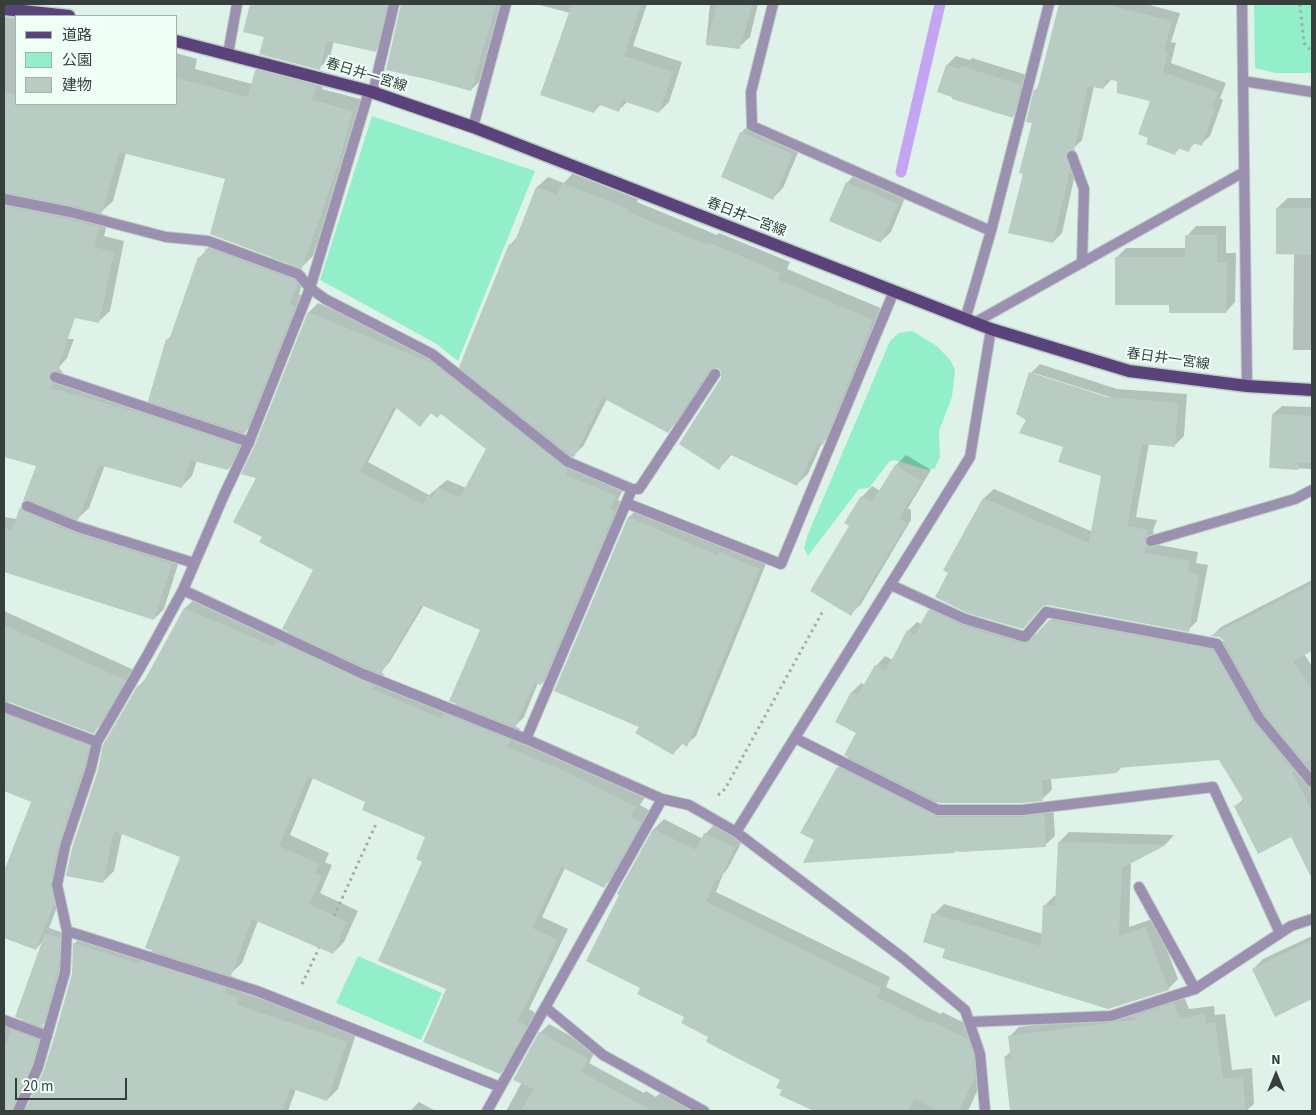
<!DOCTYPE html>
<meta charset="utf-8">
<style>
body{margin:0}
#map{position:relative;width:1316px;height:1115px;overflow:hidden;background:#dff2e9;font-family:"Source Sans 3","Noto Sans JP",sans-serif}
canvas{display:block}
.frame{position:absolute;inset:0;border:5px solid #373f3c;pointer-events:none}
.legend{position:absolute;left:15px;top:15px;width:162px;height:90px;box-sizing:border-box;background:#effff7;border:1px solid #a5b2ac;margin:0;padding:6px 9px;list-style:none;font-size:15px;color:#373f3c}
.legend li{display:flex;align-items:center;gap:10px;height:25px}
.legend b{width:25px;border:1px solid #a5b2ac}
.north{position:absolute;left:1251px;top:1050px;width:50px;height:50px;-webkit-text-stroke:4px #effff7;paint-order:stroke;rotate:0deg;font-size:14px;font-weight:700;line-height:20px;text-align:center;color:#373f3c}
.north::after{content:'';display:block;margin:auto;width:18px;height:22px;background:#373f3c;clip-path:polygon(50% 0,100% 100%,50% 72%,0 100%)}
.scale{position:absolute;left:15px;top:1078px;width:112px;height:22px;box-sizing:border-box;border:2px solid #373f3c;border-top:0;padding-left:6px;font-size:15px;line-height:18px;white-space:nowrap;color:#373f3c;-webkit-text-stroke:4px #effff7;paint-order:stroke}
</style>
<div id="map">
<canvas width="1316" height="1115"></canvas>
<div class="frame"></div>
<ul class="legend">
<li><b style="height:6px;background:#5a437b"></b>道路</li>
<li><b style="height:14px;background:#93efca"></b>公園</li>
<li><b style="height:14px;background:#b9ccc3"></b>建物</li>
</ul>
<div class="north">N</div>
<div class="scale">20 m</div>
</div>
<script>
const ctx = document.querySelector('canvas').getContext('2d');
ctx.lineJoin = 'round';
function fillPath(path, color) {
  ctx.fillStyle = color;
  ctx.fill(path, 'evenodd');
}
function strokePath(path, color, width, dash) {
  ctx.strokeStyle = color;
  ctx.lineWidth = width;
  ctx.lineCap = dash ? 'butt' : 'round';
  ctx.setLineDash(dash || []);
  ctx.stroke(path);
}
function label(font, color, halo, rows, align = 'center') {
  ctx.font = font + ' "Source Sans 3","Noto Sans JP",sans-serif';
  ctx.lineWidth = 4;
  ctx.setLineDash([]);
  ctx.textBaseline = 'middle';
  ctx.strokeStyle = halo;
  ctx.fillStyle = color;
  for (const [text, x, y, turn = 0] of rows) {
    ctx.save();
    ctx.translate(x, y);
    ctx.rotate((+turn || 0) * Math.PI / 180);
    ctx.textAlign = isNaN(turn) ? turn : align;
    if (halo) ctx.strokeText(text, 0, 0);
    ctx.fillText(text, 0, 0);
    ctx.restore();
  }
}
const green = new Path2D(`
 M1254 4H1312V73H1276L1255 68Z
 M372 116 535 171 458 361 435 343 320 280Z
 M912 331 937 346 951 361 955 370 952 397 939 431 940 457 935 468 928 470 894 460 889 462 869 488 859 489 808 556 804 548 808 534 890 341 899 333Z
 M358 956 442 993 421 1040 336 1003Z`);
const shadow = new Path2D(`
 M251 4H394L385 41 375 51 334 41 330 58 319 68 265 36 244 31Z
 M402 4H502L481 80 471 90Z
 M536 4H647L633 46 682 62 669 102 659 112 628 101 618 111 601 104 594 112 570 13Z
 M710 4H758L750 37 739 47 706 44Z
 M1061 4H1146L1180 13 1171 42 1176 43 1171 63 1226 83 1220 98 1223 100 1210 136 1201 144 1196 142 1188 150 1180 148 1174 154 1152 100 1118 80 1112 79 1103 88 1094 86 1082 140 1074 148 1078 161 1062 233 1053 242 1024 173 1033 122 1028 121 1036 89 1040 85Z
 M4 17 16 18V104H176V53L197 59 195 69 252 84 256 70 267 59 326 75 322 89 364 100 349 154 313 256 300 269 306 273 299 294 304 297 254 422 243 433 249 435 238 458 228 469 197 460 192 476 181 487 105 465 89 508 76 520 181 555 164 609 154 619 4 571V517L17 519 21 508 31 498 38 466 4 456V431L10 409H4V339H74L67 358 59 367 60 370 63 372 61 377 148 402 167 340 172 335 200 257 217 239 288 265 289 262 227 178 126 153 113 201 100 213 109 216 104 236 124 241 110 311 98 322 76 317 73 319 4 310V143L14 109H4Z
 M956 56 970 60 972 58 1030 76 1022 107 1013 116 947 65Z
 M751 122 802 143 783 188 773 198 741 133Z
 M857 172 907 193 891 232 880 242 847 183Z
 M573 173 638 199 637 202 717 235 719 233 790 262 787 269 883 309 833 433 822 443 808 474 797 484 732 454 719 469 723 371 719 367H714L678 421 667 432 607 399 584 445 572 457 624 487 618 500 623 502 550 675 541 684 538 683 524 717 515 726 520 729 517 736 646 796 640 805 651 811 615 875 604 886 565 868 542 917 568 929 529 1009 537 1014 511 1061 500 1073 448 989 424 861 427 836 367 802 313 778 290 835 329 853 325 862 332 865 320 893 358 911 344 942 333 953 258 921 242 963 229 975 236 978 234 982 249 987 247 994 357 1031 338 1089 327 1100 296 1089 288 1111H4V1018L18 1024 24 1019 44 940 36 949 4 937V870H5L32 801 4 789V611L134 670 103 722 94 732 5 699 11 704 98 737 59 874 63 892 49 928 64 933 63 965 47 1021 41 1026 49 1029 23 1104 27 1107 46 1069 73 974 75 943 85 932 149 954 153 950 182 857 122 833 114 871 103 882 139 686 146 678 185 608 197 597 284 635 289 630 315 570 264 536 258 478 257 445 309 312 318 303 443 356 460 369 510 245 518 236 537 187 548 177 564 183ZM397 407 420 425 432 412H441L487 449 466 488 447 480 429 495 368 462ZM424 605 482 629 457 703 452 708 382 678 384 674 380 672 389 663Z
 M1288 198H1312V350H1293L1294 253 1277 208Z
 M1196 226H1226V253H1236L1235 302 1226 312 1170 304 1117 257 1126 248H1186L1187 236Z
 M1040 364 1117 389 1187 394 1184 436 1175 445 1149 443 1136 517 1157 520 1153 530 1154 535 1153 544 1198 552 1196 563 1208 565 1197 621 1188 630 949 572 945 570 984 498 994 489 1093 532 1103 475 1028 420 1031 373ZM1034 373 1113 398 1112 400 1034 375Z
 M1282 406 1312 407V469L1270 467 1273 414Z
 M906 455 931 470 908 508 911 510V520L861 604 851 614V526L846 523 862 497 872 486 880 491 896 465Z
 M638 508 768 559 696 736 686 745 683 743 673 754 640 727 629 517Z
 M1312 580V649L1304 654 1312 666V826L1257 848 1236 806 1244 798 1220 759 1123 766 1117 772 1051 778 1052 790 1042 799 1022 802H936L948 808 1053 805 1055 836 1045 845 816 840 838 768 849 756 858 733 852 692 861 683 865 685 876 666 885 656 893 660 908 631 917 622 922 624 929 610 939 601 973 617 1034 635 1039 633 1059 611 1228 642 1219 636 1213 635 1221 627Z
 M664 819 703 839 705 834 715 824 744 838 728 868 723 874 716 892 890 977 886 987 941 1014 942 1012 977 1029 983 1045 985 1074 968 1111H815L783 1090 782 1079 710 1036 686 1017 642 987 621 895 618 893 654 829Z
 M1069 832 1174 835 1166 844 1131 861 1129 927 1155 918 1178 979 1168 989 946 948 934 914 944 904 1043 934 1044 906 1054 896H1057L1059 842Z
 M1312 936V998L1275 1016 1253 969 1263 959Z
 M1183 994 1189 1009 1214 1006 1215 1015 1225 1014 1232 1070 1252 1068 1254 1104 1246 1111H1012L1005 1057 1011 1051 1009 1037 1019 1027 1138 1012Z
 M549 1024 596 1050 589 1063 644 1093 646 1091 656 1097 662 1091 693 1108 691 1111H506L522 1082 540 1033Z
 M419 1102 436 1111H410Z`);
const stream = new Path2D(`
 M901 172 940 4`);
const building = new Path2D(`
 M250 4H387L376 52 327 41 320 70 259 54 264 37 243 32Z
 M401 4H496L471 91 426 79 386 70Z
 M572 4H641L624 56 673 72 659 113 623 101 619 112 597 104 594 113 540 95Z
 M717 4H752L740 49 706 45Z
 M1059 4H1105L1172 21 1164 50 1168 52 1163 72 1218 92 1212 107 1215 108 1202 146 1193 143 1189 152 1177 148 1175 155 1146 144 1148 138 1138 134 1150 101 1117 93V81L1106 79 1103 89 1088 86 1074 150H1069L1065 154 1070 170 1053 243 1008 233 1023 174 1019 173 1032 123 1026 122 1034 89 1037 90Z
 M946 65 961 69V66L1021 85 1013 118 952 99V97L937 92Z
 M255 70 316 86 312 100 353 111 338 165 302 269 210 234 225 179 119 152 102 213 71 205 4 192V91L16 95V104H176V78L248 97Z
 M740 132 793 154 773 200 721 177Z
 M846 182 898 204 881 243 829 221Z
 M562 183 629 209 628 212 707 245 708 242 780 273 777 279 873 320 823 445 818 443 797 486 729 454 719 470 679 444 721 378V371L718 368H712L709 370 668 433 603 398 574 457 459 367 509 244 513 246 536 187 557 195Z
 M4 206 68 219 99 227 94 247 114 252 99 323 75 318 57 370 51 372 48 375 50 381 53 383 51 388 140 413 239 446 228 470 190 460 182 488 99 465 78 520 30 500 23 501 36 466 4 457Z
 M1276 208H1312V255L1276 254Z
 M1185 235H1217V262H1227L1226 313H1169V305H1115V257H1185Z
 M206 248 294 280 297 284 290 304 295 306 245 433 148 401 166 339 169 340 198 257 203 258Z
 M308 312 434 364 568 470 566 475 616 496 610 509 615 511 541 685 534 683 515 727 449 701 480 630 421 605 381 674 282 629 313 570 259 542 262 537 233 522 256 478 241 474 255 445ZM394 406 420 427 431 413 437 418 441 414 486 449 460 497 437 488 432 498 427 496 423 505 360 472Z
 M1029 372 1107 397 1178 403 1175 447 1142 444 1127 526 1148 530 1144 540 1146 545 1144 553 1189 561 1188 572 1199 574 1189 632 1047 605 1041 608 1023 629 967 613 935 597 948 573 943 570 983 498 1089 543 1101 476 1058 462 1063 447 1019 433 1026 420 1016 414Z
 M1272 414 1312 416V463H1299V470L1269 468Z
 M895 465 922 481 899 518 907 523 851 616 810 591 849 526 844 523 861 496 872 502Z
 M20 507 24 512 73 533 172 564 154 620 4 572V528L12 530Z
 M628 517 717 555 719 552 760 569 687 747 681 743 673 755 635 733 639 727 554 691Z
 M1312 584V651L1293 661 1312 689V758L1305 763 1265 714 1223 640 1219 637 1210 636Z
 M184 608 273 646 276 641 374 686 372 689 442 719 444 714 510 740 507 747 560 769 636 807 630 817 641 822 604 888 561 867 532 928 557 940 518 1021 527 1026 500 1074 423 1042 446 989 378 961 422 862 416 859 425 837 362 810 365 802 308 776 279 846 319 864 315 873 322 877 309 904 347 922 333 954 252 919 231 976 145 948 180 857 114 831 103 883 66 876 72 848 98 770 103 745 138 685 141 687Z
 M928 610 963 626 1023 644 1030 641 1049 620 1186 645 1185 648 1190 646 1213 650 1253 722 1294 771 1292 772 1312 811V879L1291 837 1258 854 1234 806 1244 801 1219 760 1117 768V773L1042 780 1043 801 1022 803H940L844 755 856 733 835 722 851 692 858 695 875 665 886 671 907 630 915 635Z
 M4 625 125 680 94 734 4 700Z
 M4 714 89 746 84 766 58 845 50 884 54 902 36 950 4 938V871L31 802 4 791Z
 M837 767 938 817H1022L1044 814 1046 847 961 852 955 851V853L803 863 814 840 800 833Z
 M653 829 696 850 704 833 735 848 719 880 716 879 706 902 881 988 877 997 930 1023 931 1021 968 1039 973 1055 975 1077 959 1111H939L914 1099 908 1111H814L779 1095 782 1090 776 1088 780 1080 706 1042 708 1037 681 1023 684 1017 637 994 640 988 586 961 619 895 617 894Z
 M1058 842 1166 845 1122 868 1119 936 1145 927 1169 990 1108 1009 942 958 945 949 923 942 932 913 1041 946 1043 905 1055 906Z
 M45 933 60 938 58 971 42 1027 15 1017Z
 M1312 940V999L1275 1017 1252 969Z
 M73 943 139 964 140 961 226 988 224 993 239 998 237 1005 347 1042 327 1101 290 1088 282 1111H25L44 1070 54 1038 72 974Z
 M1174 1003 1179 1018 1205 1014 1206 1024 1215 1022 1223 1079 1243 1077 1245 1111H1010L1004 1056 1011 1060 1008 1036 1140 1019 1132 1017Z
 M11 1030 38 1040 32 1065 11 1111H4V1049Z
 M539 1032 588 1059 581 1072 653 1111H521L534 1089 513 1080Z`);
const path = new Path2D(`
 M1300 4 1304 43 1312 52
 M718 795 725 789 824 609
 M334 916 376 824
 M302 984 319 948`);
const service = new Path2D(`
 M228 54 237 4
 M373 93 394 4
 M1072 156 1084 189 1082 263
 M55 377 249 442
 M632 489H639L715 374
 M27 506 78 527 194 563
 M1151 541 1295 499 1312 490
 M1139 887 1195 989
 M4 1020 47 1036`);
const minor = new Path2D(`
 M773 4 751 92 752 126 991 231
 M1242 4 1247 386
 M1243 81 1312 92
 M473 127 506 4
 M4 199 70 212 166 237 208 241 298 274 310 288 325 299 432 354 568 462 632 489 526 739
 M965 320 991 231 1049 4
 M974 323 1244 172
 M626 503 781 564 894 291
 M891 585 965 619 1025 637 1046 612 1217 644 1259 718 1312 782
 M183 590 363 674 526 739 662 799 689 805 736 832 903 958 965 1010 980 1054 985 1111
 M4 707 97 742
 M795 738 938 810H1022L1213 787 1280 933
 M736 832 970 457 991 329
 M67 931 257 991 500 1087
 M545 1007 603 1055 704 1111
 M969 1022 1111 1016 1195 989 1291 926 1312 919
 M18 1111 38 1067 65 972 67 931 57 885 65 846 91 768 97 742 148 654 183 590 224 495 249 442 310 288 369 91
 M487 1111 662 799`);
const primary = new Path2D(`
 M4 9 69 16
 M176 41 369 91 473 127 991 329 1129 371 1247 386 1312 390`);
const streetNames = [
 ["春日井一宮線",366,76,17],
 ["春日井一宮線",746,218,21],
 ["春日井一宮線",1168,360,8]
];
fillPath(green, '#93efca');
fillPath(shadow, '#0003');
strokePath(stream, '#c3a5f1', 11);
fillPath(building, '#b9ccc3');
strokePath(service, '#bdcec6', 12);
strokePath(minor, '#bdcec6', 12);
strokePath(primary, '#bdcec6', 15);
strokePath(path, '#9eada6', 3, [2.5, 4]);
strokePath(service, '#9c90b1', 10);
strokePath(minor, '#9c90b1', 10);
strokePath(primary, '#5a437b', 12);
label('14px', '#373f3c', '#effff7', streetNames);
</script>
